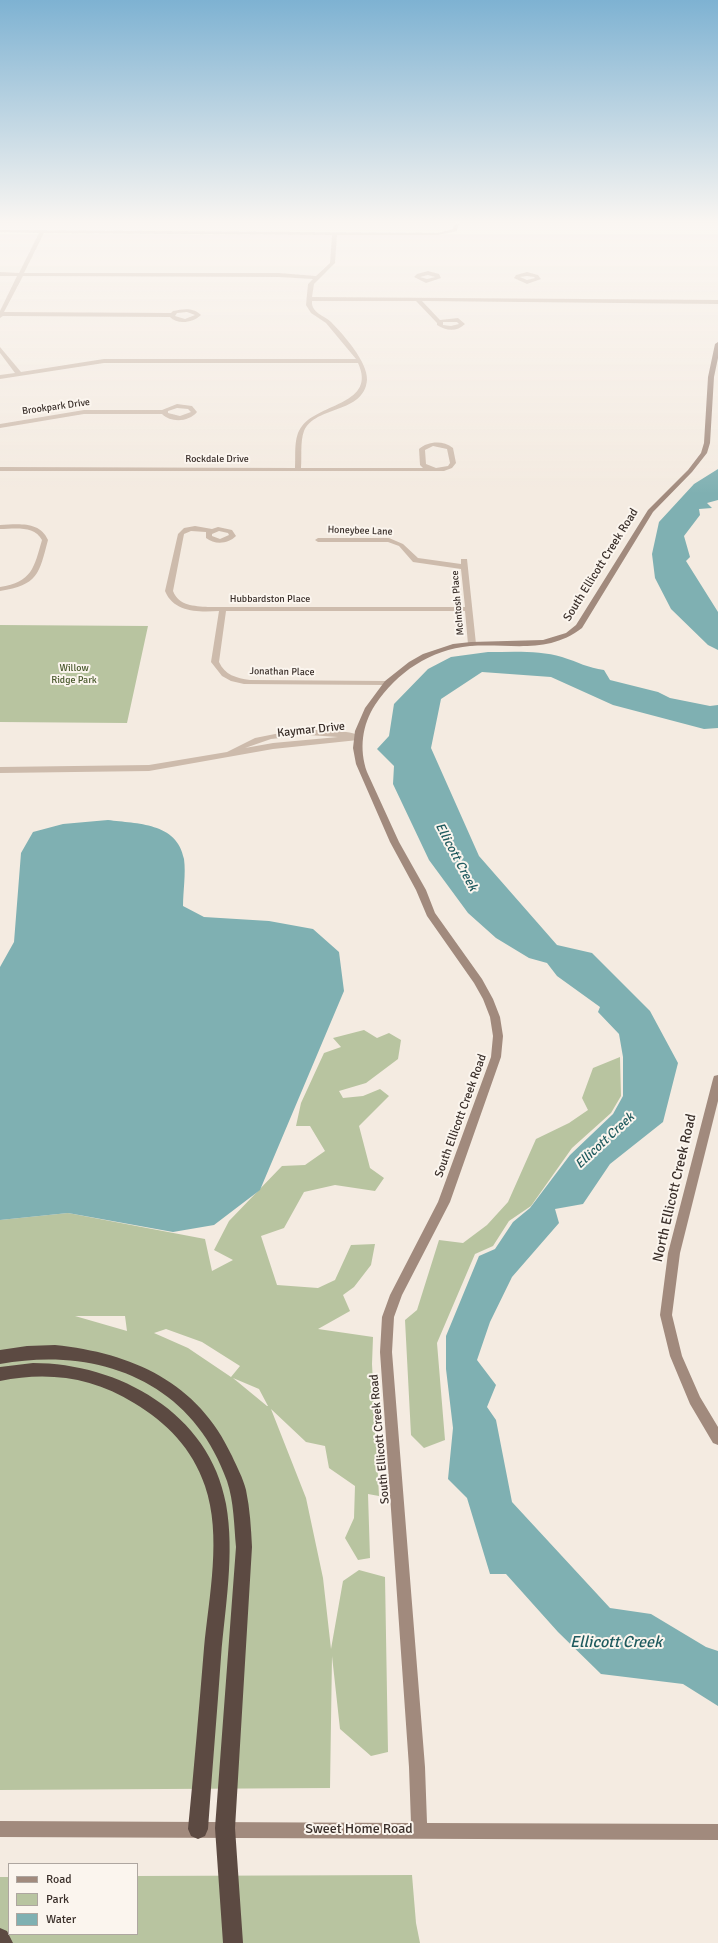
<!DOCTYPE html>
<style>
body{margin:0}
#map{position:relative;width:718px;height:1943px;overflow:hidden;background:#f4ebe1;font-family:Signika,sans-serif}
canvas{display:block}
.legend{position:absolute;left:8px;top:1863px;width:130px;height:72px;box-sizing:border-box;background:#fbf5ee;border:1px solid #aea6a0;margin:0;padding:5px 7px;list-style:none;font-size:12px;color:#3b302b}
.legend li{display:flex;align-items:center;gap:8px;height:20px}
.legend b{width:20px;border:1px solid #aea6a0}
</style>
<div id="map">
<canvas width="718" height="1943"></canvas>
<ul class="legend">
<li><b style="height:5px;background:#a18a7d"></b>Road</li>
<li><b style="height:11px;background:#b8c4a0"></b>Park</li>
<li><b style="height:11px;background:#7fb0b2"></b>Water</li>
</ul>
</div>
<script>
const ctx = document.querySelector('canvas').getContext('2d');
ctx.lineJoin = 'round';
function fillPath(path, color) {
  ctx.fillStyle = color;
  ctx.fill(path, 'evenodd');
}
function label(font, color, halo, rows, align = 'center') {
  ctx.font = font + ' Signika,sans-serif';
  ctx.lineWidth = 4;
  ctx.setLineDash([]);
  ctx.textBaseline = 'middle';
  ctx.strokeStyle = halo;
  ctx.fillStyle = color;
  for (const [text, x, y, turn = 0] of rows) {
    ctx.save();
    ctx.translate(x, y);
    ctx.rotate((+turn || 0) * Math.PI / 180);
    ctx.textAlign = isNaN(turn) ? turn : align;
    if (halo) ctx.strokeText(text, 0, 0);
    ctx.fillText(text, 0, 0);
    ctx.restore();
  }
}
const green = new Path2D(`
 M0 625 148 626 127 723 0 722Z
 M364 1030 377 1038 389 1033 401 1040 398 1059 366 1083 339 1091 343 1098 363 1096 380 1089 389 1096 359 1126 370 1168 384 1178 375 1191 335 1185 304 1192 284 1228 261 1236 277 1285 318 1288 335 1280 351 1245 375 1244 371 1265 354 1287 343 1295 350 1311 318 1329 373 1337 372 1364 379 1496 368 1494 370 1558 358 1560 345 1538 354 1518 355 1486 329 1468 325 1446 306 1442 271 1409 306 1498 323 1578 331 1649 343 1581 359 1570 385 1577 388 1752 371 1756 340 1729 332 1656 330 1788 0 1790V1220L68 1213 205 1239 212 1271 233 1260 214 1250 229 1221 282 1166 305 1165 325 1151 310 1126H296L301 1103 324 1053 341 1047 333 1038ZM75 1316H125L127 1331ZM166 1329 202 1342 240 1366 231 1377 188 1348 154 1333ZM233 1378 259 1389 268 1406H267Z
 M620 1057 621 1096 611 1113 572 1148 531 1206 509 1221 493 1246 475 1254 437 1343 445 1440 424 1448 411 1435 405 1320 417 1310 439 1240 463 1243 487 1225 508 1202 536 1139 569 1123 588 1110 582 1098 593 1068Z
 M412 1875 416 1923 420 1943H0V1877H9V1934H137V1876Z`);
const water = new Path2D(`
 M718 469V500L707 503 712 508 699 509 700 515 684 536 690 557 686 561 718 612V650L708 645 671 609 655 578 652 554 659 522 694 484Z
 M488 652C512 652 539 650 562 657 578 662 588 668 604 670L610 680 658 692 670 698 710 706 718 705V728L704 729 613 705 551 677 482 672 441 699 431 748 479 856 557 945 592 953 650 1011 678 1063 663 1122 610 1164 583 1204 555 1209 559 1223 512 1277 490 1322 477 1360 496 1385 487 1407 496 1420 512 1502 610 1608 651 1614 706 1647 718 1651V1706L683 1684 601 1674 558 1632 506 1574H490L467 1498 448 1479 453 1428 446 1369V1336L479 1256 495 1249 513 1222 530 1208 570 1155 613 1114 623 1096V1057L619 1034 598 1012 600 1007 557 976 547 963 529 958 496 938 468 913 429 860 393 784 394 766 377 749 389 736 394 704 428 669 451 657Z
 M108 820C137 824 177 822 184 859 186 874 183 891 183 906L204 917 269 921 313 929 339 952 344 991 260 1190 214 1225 173 1232 68 1213 0 1220V967L14 942 21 853 33 832 63 824Z`);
const street = new Path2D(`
 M455 222H459L457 231 438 235H337L335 263 314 284 312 297 718 300V304L422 301 440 320 458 318 465 324C457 332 446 331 437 325V323L416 301H312C311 313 324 315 331 322 343 334 368 362 367 380 364 414 316 405 304 431 300 442 302 456 301 468H423L420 465 419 449C428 441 443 440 453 448L456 463 452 468 444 471H0V467L295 468C296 455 293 437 302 426 320 403 377 404 358 363H104L0 379V375L15 373 0 353V347L21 372 104 359H356L326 323 311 313 306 305 308 284 313 279 279 277 23 276 4 312 171 313 173 311C183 309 193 307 201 315 193 323 177 325 170 317L3 316 0 318V311L17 276H0V272L19 273 39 233 0 232V230L438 233 453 229ZM44 233 332 235 330 263 316 276 279 273H24ZM187 312 195 315 185 319 175 316 177 313ZM443 322H457L459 324 451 326 443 325ZM433 446 447 449 450 463 448 466 436 468 426 464 425 450Z
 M428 271 439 274 441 278 426 283 414 277 417 274ZM428 275 435 277 427 279 420 277Z
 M527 272 538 275 541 279 527 284 514 278 516 275ZM527 276 534 277 535 278 527 280 520 277Z
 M177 404 192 406 197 412C189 422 171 423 162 414H84L0 428V424L84 410H162ZM177 408 188 409 191 412 180 416 168 413V411Z
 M0 525C18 524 40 521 48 540 39 574 38 585 0 591V587C32 582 34 568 42 540 34 525 14 529 0 529Z
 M195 526 212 529 218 527 232 530 236 536C228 544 215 545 206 538V532L191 531 184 534 173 591C179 606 194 606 208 607H465L461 569 413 562 399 546 388 542H318L315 540 318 538H389L403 544 418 558 461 564V559H467L476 644 472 646 468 644 465 611H226L219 662C225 675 236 678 250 680L386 681 390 683 386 685 244 684 231 681 222 676 211 662 219 611C199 612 174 613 165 591L178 534 184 528ZM219 531 228 533 229 535 220 539 212 536V534Z
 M295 730C308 730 353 729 362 737L358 740 273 749 149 771 0 773V767L149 765 227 752 255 738ZM308 735 338 737 273 743 245 748 271 739Z`);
const secondary = new Path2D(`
 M718 342V358L714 377 710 443 707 453 692 472 653 512 582 628C547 655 510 643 470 646 430 650 397 672 375 705 362 725 359 749 367 772L399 842 426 890 435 913 482 979 493 999 500 1017 503 1036 501 1057 450 1202 402 1295 394 1317 392 1352 425 1767 427 1823 718 1824V1840L0 1837V1821L411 1823 409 1767 380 1352 382 1317 390 1295 438 1202 491 1057 493 1036 490 1017 483 999 474 983 427 916 416 890 390 842 356 764 353 748 355 731 365 708 385 681 409 662 423 654 453 644 471 642 543 640 566 633 576 625 648 510 688 470 701 453 704 443 708 377 715 344Z
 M718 1075V1101L680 1253 672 1315 682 1356 700 1397 718 1427V1445L713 1443 690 1404 670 1356 660 1315 668 1253 713 1079 714 1076Z`);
const highway = new Path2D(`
 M55 1345C132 1353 198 1382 232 1456 237 1467 243 1478 246 1490 250 1509 251 1528 252 1547L235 1828 243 1943H223L215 1828 236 1547C234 1525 234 1502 227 1481 192 1381 98 1346 0 1364V1350L27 1346Z
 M33 1363C118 1363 210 1413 226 1504 235 1554 225 1607 221 1657 217 1714 212 1772 208 1829L205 1836 198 1839 191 1836 188 1829C194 1769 199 1708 204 1648 209 1596 222 1536 205 1486 192 1448 167 1423 134 1403 93 1377 47 1371 0 1381V1367Z
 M0 1928 7 1931 13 1943H0Z`);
const farStreetnames = [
 ["Brookpark Drive",56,407,-8],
 ["Rockdale Drive",217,459],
 ["Honeybee Lane",360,531,2],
 ["Hubbardston Place",270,599],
 ["McIntosh Place",458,603,-95],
 ["Jonathan Place",282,672,1]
];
const farParknames = [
 ["Willow",74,668],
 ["Ridge Park",74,680]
];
const streetNames = [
 ["South Ellicott Creek Road",601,565,-58],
 ["Kaymar Drive",311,730,-6],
 ["South Ellicott Creek Road",461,1116,-70],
 ["South Ellicott Creek Road",380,1439,-95]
];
const waterNames = [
 ["Ellicott Creek",456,857,62],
 ["Ellicott Creek",605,1141,-43]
];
const nearStreetnames = [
 ["North Ellicott Creek Road",675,1188,-77],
 ["Sweet Home Road",359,1829]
];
const nearWaternames = [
 ["Ellicott Creek",616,1643]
];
fillPath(green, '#b8c4a0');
fillPath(water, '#7fb0b2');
fillPath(street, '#cdbbac');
fillPath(secondary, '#a18a7d');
fillPath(highway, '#5c4a42');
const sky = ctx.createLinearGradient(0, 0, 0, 494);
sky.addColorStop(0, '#7eb2d2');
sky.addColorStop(0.45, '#faf6f2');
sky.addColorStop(1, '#faf6f200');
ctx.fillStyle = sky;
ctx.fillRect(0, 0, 718, 494);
label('10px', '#3b302b', '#fbf5ee', farStreetnames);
label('10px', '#4a5a2e', '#fbf5ee', farParknames);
label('12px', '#3b302b', '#fbf5ee', streetNames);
label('italic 13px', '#1f5a5e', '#fbf5ee', waterNames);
label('14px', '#3b302b', '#fbf5ee', nearStreetnames);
label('italic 16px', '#1f5a5e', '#fbf5ee', nearWaternames);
</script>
